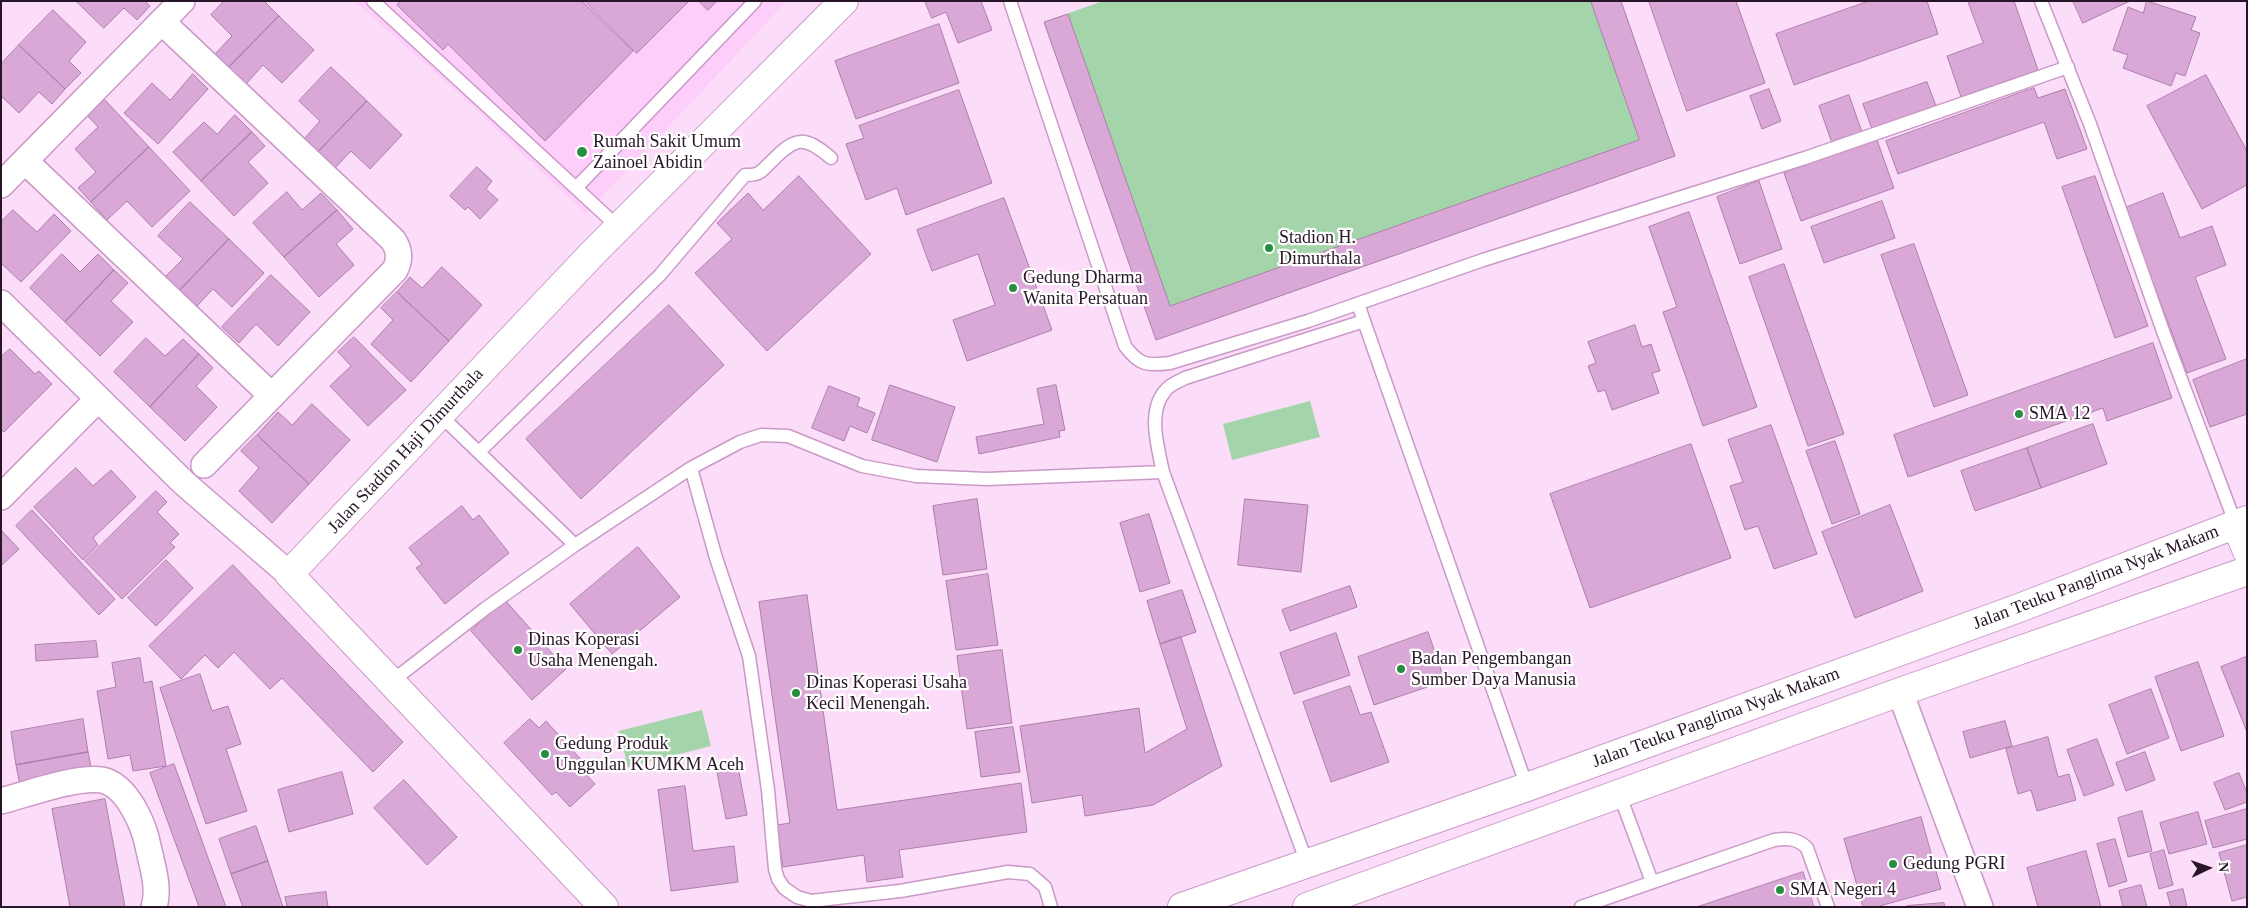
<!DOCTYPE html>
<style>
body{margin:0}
#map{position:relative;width:2248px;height:908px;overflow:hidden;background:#fbdcf9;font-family:Georgia,serif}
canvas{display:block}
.frame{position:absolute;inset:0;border:2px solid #281527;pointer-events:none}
.north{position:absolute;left:2183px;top:843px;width:50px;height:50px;-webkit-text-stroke:4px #fff;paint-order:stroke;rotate:87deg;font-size:14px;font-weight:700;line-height:20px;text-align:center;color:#281527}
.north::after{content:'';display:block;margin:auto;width:18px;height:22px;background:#281527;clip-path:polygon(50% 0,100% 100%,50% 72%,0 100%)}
</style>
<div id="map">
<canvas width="2248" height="908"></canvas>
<div class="frame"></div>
<div class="north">N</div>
</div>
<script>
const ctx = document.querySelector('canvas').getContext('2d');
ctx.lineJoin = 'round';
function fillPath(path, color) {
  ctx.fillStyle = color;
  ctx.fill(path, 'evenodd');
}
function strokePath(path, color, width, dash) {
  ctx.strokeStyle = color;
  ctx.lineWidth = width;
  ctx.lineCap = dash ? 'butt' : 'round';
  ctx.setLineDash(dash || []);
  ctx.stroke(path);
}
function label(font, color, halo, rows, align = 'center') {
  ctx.font = font + ' Georgia,serif';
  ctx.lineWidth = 4.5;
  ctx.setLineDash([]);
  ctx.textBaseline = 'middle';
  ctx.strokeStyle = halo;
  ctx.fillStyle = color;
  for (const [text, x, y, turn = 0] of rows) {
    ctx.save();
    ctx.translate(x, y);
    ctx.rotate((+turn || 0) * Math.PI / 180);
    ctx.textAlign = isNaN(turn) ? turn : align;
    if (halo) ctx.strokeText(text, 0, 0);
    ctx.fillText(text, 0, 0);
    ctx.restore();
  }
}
const built = new Path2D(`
 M354 1H787L586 214 455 90Z`);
const green = new Path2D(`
 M1103 1H1621L1675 156 1156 340 1044 22Z
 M1310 401 1320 437 1232 460 1223 424Z
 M702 710 711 746 628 767 619 731Z`);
const building = new Path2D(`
 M76 1H145L150 6 137 20 124 8 104 28Z
 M224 1H264L279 16 229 67 215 54 232 36 211 15Z
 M401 1H582L633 51 545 141 448 44 443 50 397 5Z
 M585 1H689L637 53Z
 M699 1H717L708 10Z
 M925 1H981L992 30 958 43 946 12 932 18Z
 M1591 1H1621L1675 156 1156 340 1044 22 1068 14 1170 306 1639 140Z
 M1649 1H1736L1765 83 1687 111Z
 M1869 1H1927L1938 34 1794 85 1776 34Z
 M1968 1H2014L2038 70 1961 97 1947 56 1983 43Z
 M2073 1H2130L2083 23Z
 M2147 1 2196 17 2191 30 2200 33 2185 76 2176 73 2171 86 2123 68 2128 55 2113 50 2128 7 2143 13Z
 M53 10 86 42 69 61 81 73 65 89 19 45Z
 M279 16 314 50 282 83 263 65 246 84 229 67Z
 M939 24 959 83 856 119 835 61Z
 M19 45 65 89 52 104 39 92 19 113 1 96V64Z
 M331 67 367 101 317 153 303 140 320 121 299 101Z
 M193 74 208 89 158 144 124 113 152 83 170 100Z
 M2206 75 2247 151V185L2202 209 2147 106Z
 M1927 82 1936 106 1872 129 1863 104Z
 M2034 88 2038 98 2065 89 2087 149 2057 159 2044 122 1898 174 1886 141Z
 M1769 89 1781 121 1762 129 1750 96Z
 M959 90 992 183 906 215 897 188 866 200 846 144 864 138 859 126Z
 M1849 95 1863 135 1833 146 1819 106Z
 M105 100 149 147 91 202 78 188 96 172 75 149 98 127 88 116Z
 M367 101 402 135 370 169 351 151 334 169 317 153Z
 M235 115 252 132 201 181 173 152 204 122 217 134Z
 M252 132 265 146 248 162 268 183 234 216 201 181Z
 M1877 140 1894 188 1801 221 1784 173Z
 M149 147 190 191 152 227 127 201 107 220 91 202Z
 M477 167 492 181 486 189 498 200 480 219 468 207 465 210 450 196Z
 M799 176 871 254 767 351 695 273 732 239 717 223 748 193 763 210Z
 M2095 176 2148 326 2115 338 2062 187Z
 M1759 181 1782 249 1740 264 1717 197Z
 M287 192 302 210 321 193 337 210 284 257 253 223Z
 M2163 193 2180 238 2212 226 2226 265 2195 277 2226 359 2187 373 2125 208Z
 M1004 198 1052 330 967 361 953 320 995 305 978 254 932 271 917 230Z
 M1882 201 1895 238 1824 263 1811 227Z
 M190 202 229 239 179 291 165 277 183 259 158 236Z
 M13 210 37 232 54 214 71 231 21 282 1 263V222Z
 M337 210 353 229 336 244 354 265 319 297 284 257Z
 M1689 212 1757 407 1703 426 1663 312 1677 307 1649 227Z
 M229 239 264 273 232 307 213 289 196 307 179 291Z
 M1914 244 1968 395 1934 407 1881 255Z
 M62 254 80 272 98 254 114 270 65 322 30 288Z
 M1784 264 1844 434 1808 446 1749 277Z
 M442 267 482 305 449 341 397 292 410 277 422 288Z
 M114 270 128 283 111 301 133 322 100 356 65 322Z
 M271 275 310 312 278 346 256 324 239 343 222 327Z
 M397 292 449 341 411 382 371 344 393 320 381 308Z
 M669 305 724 365 581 499 526 439Z
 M1635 325 1642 347 1651 344 1660 371 1652 373 1659 393 1612 410 1605 390 1598 392 1588 366 1596 363 1588 342Z
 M354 337 406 390 368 426 330 386 351 366 338 352Z
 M146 338 165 356 183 339 199 354 150 407 114 372Z
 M2153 343 2172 398 2107 421 2103 408 1908 477 1894 435Z
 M10 349 35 374 39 371 52 384 4 432 1 430V357Z
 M199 354 213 368 196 386 217 407 185 441 150 407Z
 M2247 359V414L2210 427 2193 380Z
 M890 385 955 407 937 462 872 440Z
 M1056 385 1065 430 1059 431 1060 437 979 454 976 437 1044 424 1037 389Z
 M829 386 860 398 857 406 875 413 867 433 850 426 844 441 812 428Z
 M312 404 350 440 309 484 257 435 278 412 292 425Z
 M2093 424 2107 464 2041 488 2027 448Z
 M1771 425 1817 554 1774 569 1758 526 1745 530 1730 486 1743 482 1728 440Z
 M257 435 309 484 272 523 239 491 259 468 241 451Z
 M1835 441 1860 514 1832 524 1806 451Z
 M1691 444 1731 558 1590 608 1550 494Z
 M2027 448 2041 488 1975 511 1961 471Z
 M76 468 93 486 111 470 136 497 93 538 98 545 83 560 34 507Z
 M156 491 167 502 157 512 179 534 170 543 175 547 122 599 85 561Z
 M977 499 987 569 943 575 933 506Z
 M1245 499 1308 505 1301 572 1238 565Z
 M1890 505 1923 591 1855 618 1822 532Z
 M462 506 473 520 479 515 509 553 445 604 416 568 422 564 409 548Z
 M32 510 115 599 99 615 16 526Z
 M1149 514 1170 583 1140 592 1120 523Z
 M1 530 19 549 1 566Z
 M638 547 680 597 612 654 570 604Z
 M166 560 193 588 156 626 128 598Z
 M233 565 403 742 373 772 282 678 270 689 234 652 218 668 205 655 181 679 149 646Z
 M988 574 998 645 956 650 946 581Z
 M1350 586 1357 607 1290 631 1282 610Z
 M1182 590 1196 632 1160 644 1147 601Z
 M807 595 837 810 1021 783 1027 832 899 850 903 877 867 882 864 855 783 867 777 825 790 823 759 602Z
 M505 600 566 669 532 700 471 631Z
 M1428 632 1445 681 1374 705 1358 657Z
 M1336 633 1350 675 1294 694 1280 653Z
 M1181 637 1222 766 1153 805 1085 816 1082 795 1032 803 1020 726 1139 708 1145 753 1187 729 1160 644Z
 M96 641 98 657 36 661 35 645Z
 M1002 650 1012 723 967 729 957 656Z
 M2246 657 2247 660V732L2221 667Z
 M140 658 144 683 152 681 166 766 133 771 130 755 108 759 97 691 116 687 112 663Z
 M2198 662 2224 736 2181 751 2155 677Z
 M200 674 212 711 228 706 241 744 226 749 247 811 206 824 160 688Z
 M1350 686 1360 715 1371 712 1389 762 1331 782 1303 702Z
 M2151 689 2169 738 2127 754 2109 705Z
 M83 719 88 752 16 765 11 732Z
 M530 719 539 728 546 721 586 765 581 769 595 784 570 807 556 792 552 795 504 743Z
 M2005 721 2012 746 1970 758 1963 732Z
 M1013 727 1020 772 981 777 975 732Z
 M2048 737 2058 777 2069 774 2076 800 2037 811 2031 790 2018 794 2006 749Z
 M2097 739 2114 785 2084 796 2067 750Z
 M88 752 93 777 21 790 16 765Z
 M2145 752 2155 780 2126 791 2116 763Z
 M174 764 226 907H199L150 773Z
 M738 767 747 815 726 819 717 772Z
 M342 772 353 814 289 832 278 790Z
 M2239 773 2247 793V802L2225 810 2214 783Z
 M404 780 457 837 427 865 374 808Z
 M685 786 693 851 734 846 738 882 671 891 658 790Z
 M105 799 125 907H70L52 809Z
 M2247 809V839L2213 848 2205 821Z
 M2142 811 2152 851 2128 857 2118 818Z
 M2198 812 2207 844 2169 854 2160 823Z
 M1921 817 1941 889 1876 907H1863L1844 839Z
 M256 826 268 861 231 874 219 839Z
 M2115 839 2127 881 2109 887 2097 844Z
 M2247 845V897L2232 901 2219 853Z
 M2164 850 2173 885 2159 889 2150 854Z
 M2086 851 2101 907H2038L2027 868Z
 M268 861 283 907H243L231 874Z
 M1803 872 1814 907H1697Z
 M2141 885 2147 907H2123L2119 891Z
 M2183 889 2187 907H2171L2167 893Z
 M326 892 328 907H287L285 897Z
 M1944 903 1945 907H1907V906Z`);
const lane = new Path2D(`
 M373 1 576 188 755 1
 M1010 1 1125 346C1139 365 1147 366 1170 363L1308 321 1483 260 1805 158 2068 67
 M2041 1 2090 124 2164 334 2236 525
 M576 188 618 227
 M1358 304 1527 787
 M440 415 575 545
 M479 452 660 275 745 175C749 175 757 175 760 172 764 170 768 164 772 161 796 136 805 136 831 158
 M691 468 716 558 749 656 768 790 775 869 778 879 784 888 797 897 811 901 900 891 1008 872 1030 874 1045 887 1051 907
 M391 682 486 608 575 545 691 468 740 442 761 435 788 436 862 466 916 476 987 479 1163 472
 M1619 793 1652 882
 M1307 863 1163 472C1158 448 1147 412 1165 391 1170 384 1178 382 1185 378L1364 321
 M1581 907 1774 840C1787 838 1797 838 1807 848L1828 907`);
const street = new Path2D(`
 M162 22 393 240C400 250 400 260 395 270L204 465
 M25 161 272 396
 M1 185 182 1
 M1 303 184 483 289 574
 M1 497 98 399
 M1900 692 1980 907
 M1 801C28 794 76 776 102 780 127 785 144 825 148 846 152 865 160 888 154 907`);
const secondary = new Path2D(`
 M604 907 289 574 592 254 844 1`);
const primary = new Path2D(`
 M2236 525 2247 551
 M1182 907 1527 787 2019 608 2247 520
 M1307 907 1900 692 2247 571`);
const markers = [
 [582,152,6,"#278d42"],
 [1269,248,5,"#278d42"],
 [1013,288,5,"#278d42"],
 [2019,414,5,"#278d42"],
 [518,650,5,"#278d42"],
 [1401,669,5,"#278d42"],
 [796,693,5,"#278d42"],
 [545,754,5,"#278d42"],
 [1893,864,5,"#278d42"],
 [1780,890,5,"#278d42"]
];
const poiNames = [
 ["Rumah Sakit Umum",593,142],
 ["Zainoel Abidin",593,163],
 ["Stadion H.",1279,238],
 ["Dimurthala",1279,259],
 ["Gedung Dharma",1023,278],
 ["Wanita Persatuan",1023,299],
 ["SMA 12",2029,414],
 ["Dinas Koperasi",528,640],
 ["Usaha Menengah.",528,661],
 ["Badan Pengembangan",1411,659],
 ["Sumber Daya Manusia",1411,680],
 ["Dinas Koperasi Usaha",806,683],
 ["Kecil Menengah.",806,704],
 ["Gedung Produk",555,744],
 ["Unggulan KUMKM Aceh",555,765],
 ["Gedung PGRI",1903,864],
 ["SMA Negeri 4",1790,890]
];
const streetNames = [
 ["Jalan Stadion Haji Dimurthala",406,451,-47],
 ["Jalan Teuku Panglima Nyak Makam",2096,578,-21],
 ["Jalan Teuku Panglima Nyak Makam",1716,718,-20]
];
fillPath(built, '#fccef9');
fillPath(green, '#a4d5aa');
fillPath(building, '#d9a8d6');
strokePath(building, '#ad7eab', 1);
strokePath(lane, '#ca99c7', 15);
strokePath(street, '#ca99c7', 28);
strokePath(secondary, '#ca99c7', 30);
strokePath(primary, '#ca99c7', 30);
strokePath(lane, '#fff', 12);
strokePath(street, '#fff', 25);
strokePath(secondary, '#fff', 28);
strokePath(primary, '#fff', 28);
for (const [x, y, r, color] of markers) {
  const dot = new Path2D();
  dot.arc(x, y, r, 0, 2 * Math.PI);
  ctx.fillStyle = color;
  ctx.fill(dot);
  strokePath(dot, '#fff', 2);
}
label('18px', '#281527', '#fff', poiNames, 'left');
label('18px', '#281527', '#fff', streetNames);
</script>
